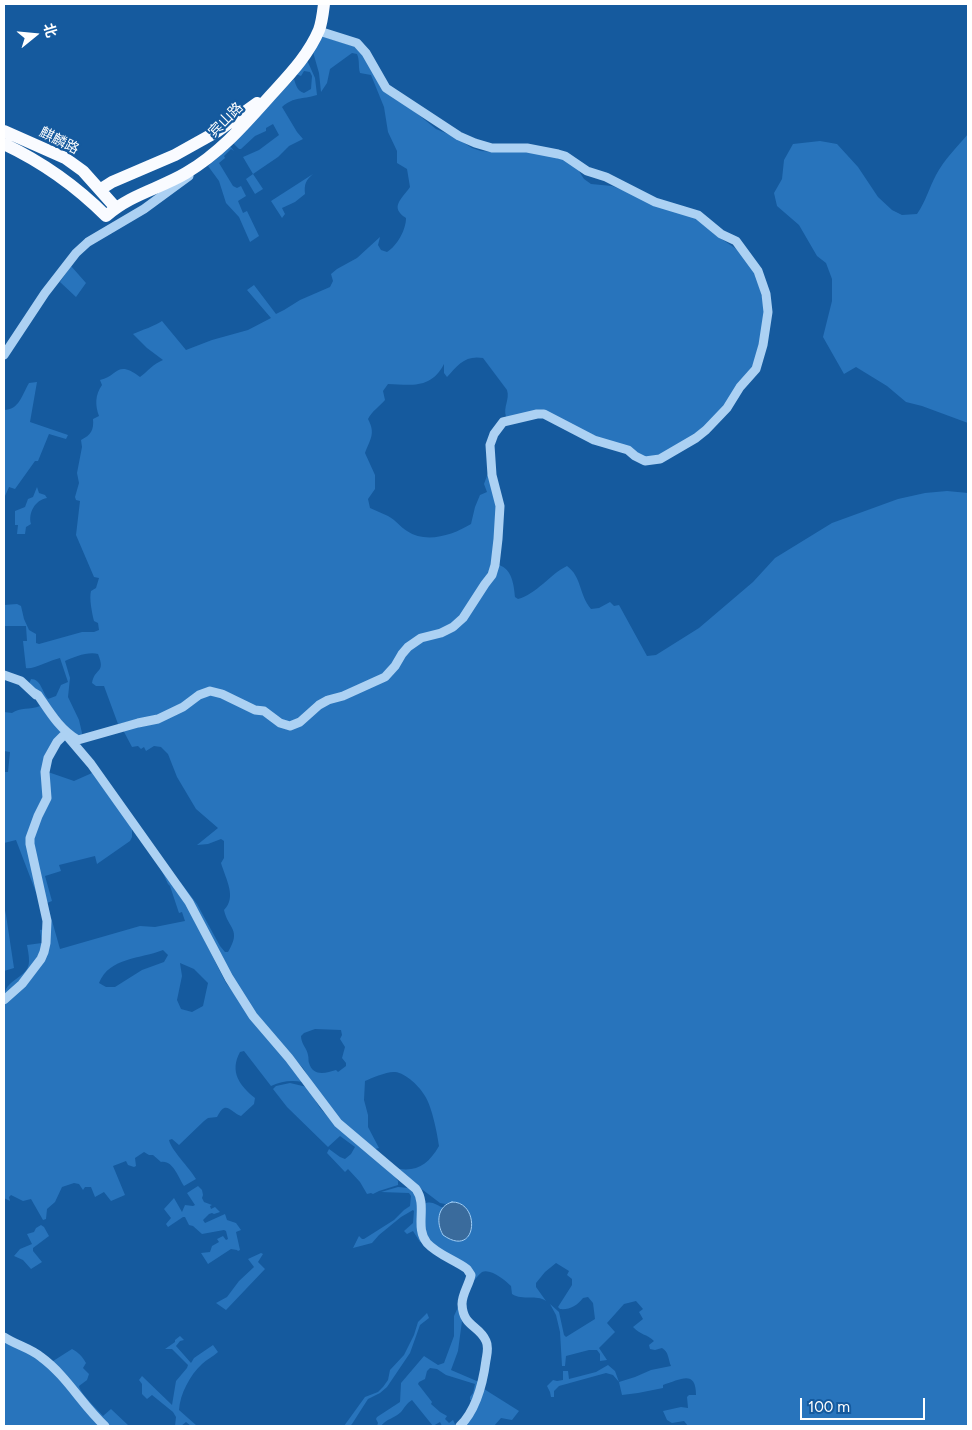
<!DOCTYPE html>
<meta charset="utf-8">
<style>
body{margin:0}
#map{position:relative;width:972px;height:1430px;overflow:hidden;background:#155a9e;font-family:Figtree,"Noto Sans SC",sans-serif}
canvas{display:block}
.frame{position:absolute;inset:0;border:5px solid #fff;pointer-events:none}
.north{position:absolute;left:10px;top:10px;width:50px;height:50px;-webkit-text-stroke:4px #155a9e;paint-order:stroke;rotate:73deg;font-size:14px;font-weight:700;line-height:20px;text-align:center;color:#fff}
.north::after{content:'';display:block;margin:auto;width:18px;height:22px;background:#fff;clip-path:polygon(50% 0,100% 100%,50% 72%,0 100%)}
.scale{position:absolute;left:800px;top:1398px;width:125px;height:22px;box-sizing:border-box;border:2px solid #fff;border-top:0;padding-left:6px;font-size:15px;line-height:18px;white-space:nowrap;color:#fff;-webkit-text-stroke:4px #155a9e;paint-order:stroke}
</style>
<div id="map">
<canvas width="972" height="1430"></canvas>
<div class="frame"></div>
<div class="north">北</div>
<div class="scale">100 m</div>
</div>
<script>
const ctx = document.querySelector('canvas').getContext('2d');
ctx.lineJoin = 'round';
function fillPath(path, color) {
  ctx.fillStyle = color;
  ctx.fill(path, 'evenodd');
}
function strokePath(path, color, width, dash) {
  ctx.strokeStyle = color;
  ctx.lineWidth = width;
  ctx.lineCap = dash ? 'butt' : 'round';
  ctx.setLineDash(dash || []);
  ctx.stroke(path);
}
function label(font, color, halo, rows, align = 'center') {
  ctx.font = font + ' Figtree,"Noto Sans SC",sans-serif';
  ctx.lineWidth = 4.5;
  ctx.setLineDash([]);
  ctx.textBaseline = 'middle';
  ctx.strokeStyle = halo;
  ctx.fillStyle = color;
  for (const [text, x, y, turn = 0] of rows) {
    ctx.save();
    ctx.translate(x, y);
    ctx.rotate((+turn || 0) * Math.PI / 180);
    ctx.textAlign = isNaN(turn) ? turn : align;
    if (halo) ctx.strokeText(text, 0, 0);
    ctx.fillText(text, 0, 0);
    ctx.restore();
  }
}
const green = new Path2D(`
 M320 37H324L359 48 376 77 409 107 436 129 453 136 472 148 481 151 494 152 518 151 559 156 577 168 584 179 591 184 612 186 698 218 714 234 738 250 755 272 766 311 756 366 723 410 685 443 651 459 610 443 550 415 506 417C503 406 510 400 507 390L483 358C465 355 458 365 447 377L444 373V364C431 389 412 385 388 384L383 391 385 400C379 407 372 411 368 419 376 434 370 439 365 453L375 475V489L368 499 370 508C376 511 382 513 388 516 396 520 400 527 407 531 426 544 453 535 471 524L475 507 480 495 487 492 484 484 488 473 498 505 491 574 453 625 420 637 384 675 290 724 210 689 172 712 118 724 104 686H96L92 683C95 667 106 674 98 654 89 651 73 657 65 661L70 678 68 697 79 720 82 733 81 737 72 732 29 684 31 679C41 679 42 692 48 699L56 696 61 685 68 682 60 658C51 660 32 670 26 668L23 641H27L26 626H4V605L17 604 21 606 24 619 29 630 36 634V643L39 644 82 632H94L99 630 98 623 94 621C92 613 89 598 91 591L96 588 99 578 94 577 76 535 80 501 76 500 75 497 79 483 77 473 82 447 81 440C91 435 94 430 93 419L99 416C95 405 95 395 102 385L100 380C118 376 117 359 140 377 148 371 153 364 163 360L147 348 133 334C140 331 157 325 162 321L186 350 212 340 248 330 271 318 247 290 254 285 276 314 284 310 300 300 330 287 333 281 331 274 337 269 357 258 380 237 378 245 381 250 387 252C397 246 406 230 406 218 389 207 402 199 410 187L407 169 397 163V151L388 132 384 107 371 75 360 73C358 66 360 61 357 54L352 53 330 69 327 83 321 92 319 73 313 52Z
 M307 60 315 78 317 95C301 100 295 96 282 107L297 132 303 139 289 146 278 157 253 174 263 189 255 194 246 179 253 174 243 157 259 150 279 135 273 124 266 128V131L255 136 241 149H239L233 143 294 79C296 85 297 91 304 93L311 89 312 76 310 72 304 71 301 76 296 74Z
 M968 134V423L922 406 906 402 887 386 856 367 844 374 823 337 832 301V279L826 263 817 256 799 225 777 206 774 193 782 179 784 160 793 144 820 141 837 144 858 167 878 197 892 210 902 215 917 214C926 201 929 188 936 175 944 160 957 147 968 134Z
 M230 146 234 151 231 149 224 156 225 158 219 163 233 186 237 188 241 186 246 196 238 201 243 213 247 211 259 236 250 242 239 217 226 203 219 181 208 166Z
 M313 174C306 180 304 184 305 194L295 202 282 208 285 214 282 218 271 201Z
 M71 266 86 283 76 297 60 282Z
 M37 382 30 422 68 435 66 439 49 434 38 461H35L15 489 9 487 5 496H4V410C19 410 22 395 29 383Z
 M37 487 39 493 45 495 47 498C35 500 28 513 31 524L26 527 25 534H17L18 525H15V511L25 507 28 499 33 497Z
 M947 491 968 493V1426H688L684 1421 672 1423 667 1420 663 1411 681 1407 688 1408 687 1397 689 1395H696C696 1369 680 1380 663 1385V1388L638 1393 622 1395 619 1382 613 1375 606 1373 559 1386 554 1391V1397H551L550 1392 547 1386 553 1380 557 1381 563 1380V1371H568L569 1379 596 1372 608 1365 615 1371 619 1382 635 1377 651 1370 671 1366C668 1359 669 1352 662 1348L655 1350 650 1349 649 1345 654 1341C647 1334 640 1335 633 1327L643 1319 639 1312 643 1309 636 1301 624 1304 607 1323 615 1332 599 1348 607 1360 600 1361V1354L597 1350H589L566 1356 565 1366H562L560 1332 556 1315 550 1304 559 1312 564 1335 566 1337 595 1319 593 1303 588 1297 583 1298C577 1306 569 1310 560 1309L558 1307 572 1285V1279L567 1275 569 1271 556 1263 545 1272 536 1283V1287L546 1301C536 1294 523 1301 512 1294L511 1286C505 1280 490 1268 482 1272 478 1275 474 1281 471 1284L473 1277 428 1239 425 1228 424 1204C431 1200 437 1205 443 1208 438 1217 437 1226 443 1235L466 1239C479 1222 468 1214 456 1202L445 1204 440 1203 394 1168C416 1173 428 1165 439 1146 437 1132 432 1107 425 1096 420 1087 406 1073 395 1072 388 1071 371 1078 365 1081L364 1100 368 1115V1127L379 1148 375 1149 338 1118 318 1092 303 1068 269 1031 246 1000 178 881 181 883 197 904 220 946 225 952H228C242 929 228 929 224 910 237 897 226 880 221 863L224 858V841L221 839 208 844 197 845 218 828 196 809 177 777 168 754 161 747 154 746 146 751 144 747 141 749 138 746 132 747 123 730 210 693 220 696 290 727 319 707 385 678 409 648 454 628 499 565C512 569 514 585 515 597L518 599C537 594 550 574 567 566 582 577 579 595 591 609L599 608 610 602 614 606 619 605 647 656 656 655 699 628 753 582 775 558 832 523 898 499 925 493ZM315 1029 341 1030 342 1035 340 1039 345 1047 342 1058 346 1063V1066L338 1072 336 1070C326 1073 313 1077 309 1063 308 1061 309 1058 308 1055 307 1048 301 1044 301 1036L304 1033Z
 M40 706 61 732 47 758 46 792 29 836 37 895 16 840 4 843V772H8L10 752 4 751V712L12 713C20 707 30 710 40 706Z
 M48 772 74 781 92 773 132 827V837L130 841 97 864 95 856 59 865 61 871 45 876 52 901 47 903 60 949 140 926 155 927 185 921 182 912 179 913 170 886 168 884 161 869 185 902 226 983 303 1082C291 1080 282 1081 271 1086L244 1051 240 1052C229 1072 240 1086 255 1098L254 1104 241 1116C230 1112 226 1099 217 1117L208 1118 204 1121 179 1145 172 1139 169 1140C171 1150 189 1167 196 1179L184 1186C178 1177 173 1160 161 1162L153 1155H149L144 1152 135 1158 136 1166 134 1167 128 1165 126 1161 113 1166 125 1195 111 1201 104 1192 95 1197 91 1187H85L83 1190 79 1184 74 1183 62 1187 55 1202 47 1209 46 1219 43 1220 31 1199 23 1201 11 1195 9 1197 10 1201 4 1198V1002L47 944 31 845 40 817ZM163 950 168 955 164 962 142 970 115 987H106L99 983C109 957 141 959 163 950ZM180 963 194 969 208 983 203 1006 192 1012 181 1009 177 1000 182 976Z
 M4 906 6 915 14 968 4 971Z
 M46 929 43 952 25 976 4 998C4 978 29 979 29 961 29 956 28 950 27 945L42 943 40 930Z
 M290 1083 307 1087 320 1108 335 1125 394 1176 398 1181V1185L379 1191 373 1194 371 1193 367 1194 360 1182 348 1169 345 1172 327 1153 329 1149 340 1157 345 1159 351 1154 355 1147 340 1136 328 1147 287 1107 273 1089 276 1086Z
 M198 1186 202 1190 203 1195 202 1198 204 1202 212 1205 210 1206 211 1209 215 1207 220 1212 214 1214 212 1213 209 1214 203 1220 205 1223 225 1214 227 1220 236 1223 241 1230 236 1232 240 1250 238 1251 237 1250 231 1249 208 1264 201 1253 210 1252 212 1246 219 1242 217 1239 223 1236 226 1240 228 1239 226 1231 224 1230 202 1234 193 1226 189 1225 185 1217H183L168 1227 166 1224 171 1218 164 1209 174 1198 182 1212 185 1205 193 1206 195 1205 187 1193Z
 M398 1187 408 1188 416 1195 422 1241 420 1242 413 1231 407 1234 404 1231 413 1223 414 1211 413 1210 401 1217 379 1235 372 1243 353 1248 359 1236 362 1239H364L394 1220 404 1210 410 1206 411 1196 409 1193 381 1192Z
 M41 1225 44 1227 49 1236 33 1248V1251L42 1262 31 1269 23 1260 14 1256 20 1249 32 1244 27 1234 34 1232 36 1228Z
 M261 1253 263 1254 258 1262 265 1269 226 1310 216 1303 227 1297 239 1281 254 1267 248 1259Z
 M459 1305 462 1321 458 1351 451 1370 479 1382 472 1400H470V1397L473 1393 475 1384 446 1375 437 1369 430 1368 427 1371 425 1379 419 1382 418 1384 432 1402 431 1404 440 1412 447 1416 445 1419 449 1423 453 1420 456 1426H442L440 1422 433 1426 412 1400C406 1404 405 1407 401 1412 395 1418 386 1419 381 1426H377L378 1423 376 1419 377 1417 400 1402 401 1383 424 1356 438 1365 444 1363 454 1336V1316Z
 M427 1313 429 1318 420 1325 410 1353 387 1387 380 1393 368 1399 352 1424 350 1426H344L365 1397 378 1392 383 1387 388 1380 390 1370 404 1355 414 1335 418 1322Z
 M180 1336 184 1340 180 1341 176 1346 191 1363 194 1358 213 1345 218 1352C213 1357 207 1359 202 1364 190 1375 180 1394 179 1410L197 1426H191L186 1422 181 1426H175L176 1417 173 1412 152 1395 147 1399 142 1394V1384L139 1380 142 1376 172 1405 176 1381 187 1368 188 1365 172 1349H165L175 1342V1340Z
 M4 1339 42 1360 102 1426H4Z
 M72 1349C78 1352 82 1356 86 1363L83 1368 89 1374 87 1380 79 1386C80 1393 97 1409 103 1416L111 1409 129 1426H108L50 1363Z
 M484 1389 519 1411 512 1420 501 1418 494 1426H464Z`);
const water = new Path2D(`
 M452 1202C481 1201 478 1260 443 1235 436 1223 437 1206 452 1202Z`);
const minor = new Path2D(`
 M4 355 45 293 76 253 88 242 144 209 189 176
 M4 675 21 681 36 695
 M33 692 38 695C49 711 60 730 78 740L138 723 158 719 183 707 199 695 210 691 222 694 255 710 264 711 280 723 290 726 300 722 319 705 328 700 343 696 385 677 395 666 402 654 408 647 421 638 441 633 453 627 463 618 485 584 492 575 495 565 498 539 500 506 492 475 490 445 494 434 503 422 537 414H544L594 440 628 450 635 456 645 461 660 459 696 438 706 430 727 408 740 387 756 369 763 345 768 312 766 294 758 271 736 241 721 234 698 215 655 202 606 177 587 171 565 156 558 154 527 148H492L475 143 459 136 386 88 366 53 357 43 319 31
 M68 737 91 764 189 902 229 978 253 1016 289 1058 338 1123 416 1189C428 1206 414 1227 427 1243 438 1255 455 1260 467 1269L471 1275C469 1285 462 1294 462 1304 463 1327 479 1325 486 1341 489 1347 487 1354 486 1360 483 1383 477 1409 460 1426
 M4 1000 22 984 41 959 44 952 46 943 47 921 30 844V838L38 816 47 798 45 772 48 758 57 742 65 734
 M4 1337C16 1345 30 1348 41 1357 67 1376 82 1405 105 1426`);
const major = new Path2D(`
 M4 131 65 158 83 171 116 208
 M4 144C42 162 76 186 106 216 131 194 159 189 186 173 220 153 244 125 270 96 288 76 308 56 319 30 322 22 323 12 324 4
 M101 189 112 182 175 155 218 131 257 103`);
const streetNames = [
 ["宾山路",226,120,-45],
 ["麒麟路",59,141,27]
];
fillPath(green, '#2874bc');
fillPath(water, '#3a6b9c');
strokePath(water, '#9ecdf6', 1);
strokePath(minor, '#acd1f3', 9);
strokePath(major, '#f9fbff', 12);
label('14px', '#fff', '#155a9e', streetNames);
</script>
